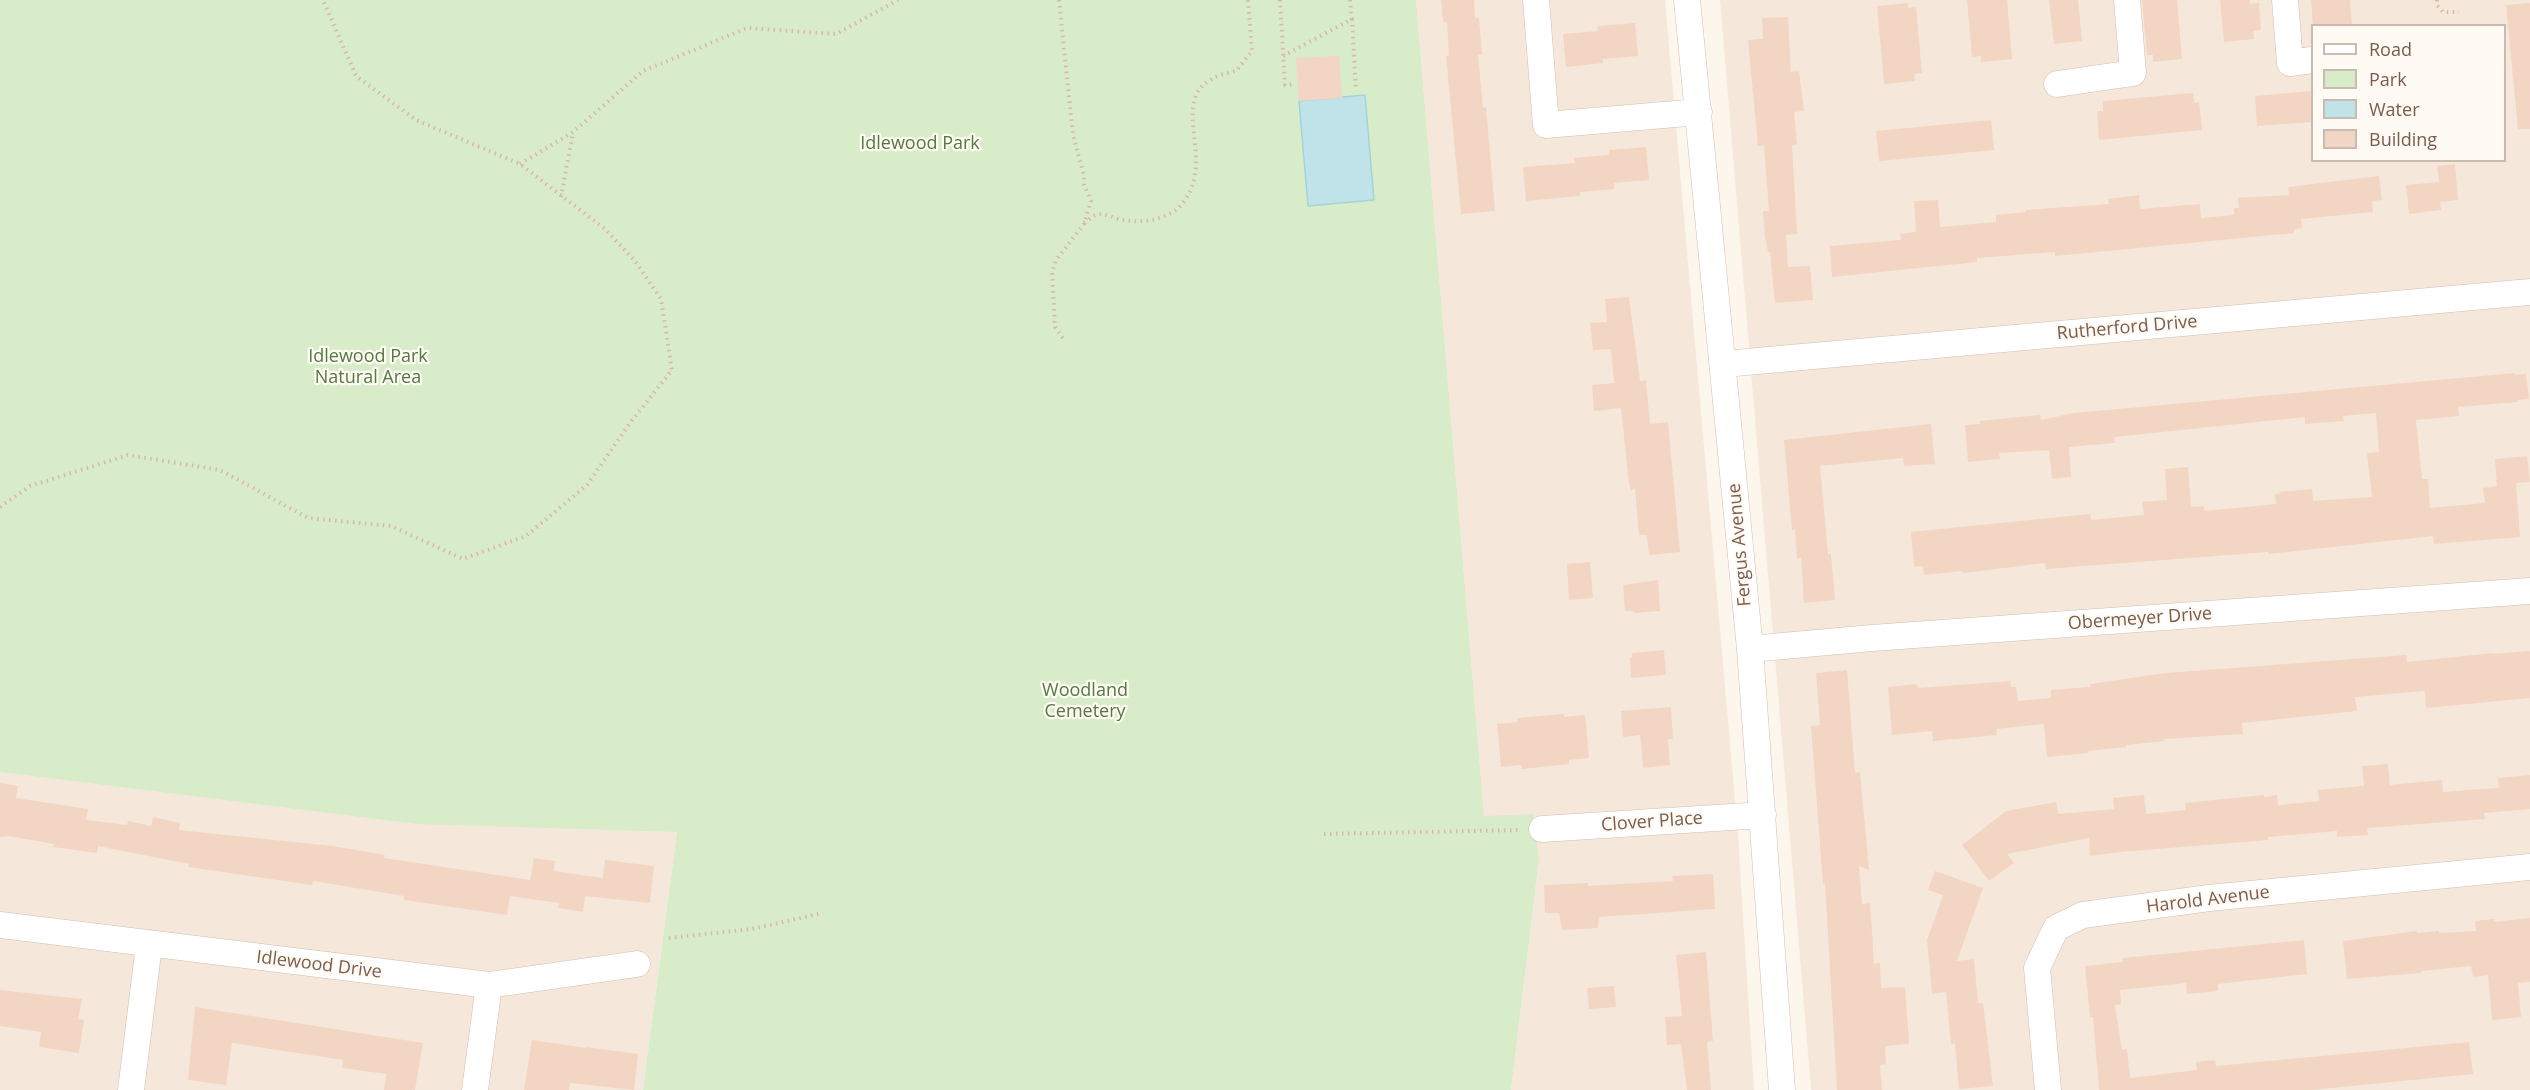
<!DOCTYPE html>
<style>
body{margin:0}
#map{position:relative;width:2530px;height:1090px;overflow:hidden;background:#fdf6ec;font-family:"Open Sans",sans-serif}
canvas{display:block}
.legend{position:absolute;left:2311px;top:24px;width:195px;height:138px;box-sizing:border-box;background:#fffaf3;border:2px solid #cabbb1;margin:0;padding:8px 10px;list-style:none;font-size:18px;color:#7a5c4d}
.legend li{display:flex;align-items:center;gap:12px;height:30px}
.legend b{width:30px;border:2px solid #cabbb1}
</style>
<div id="map">
<canvas width="2530" height="1090"></canvas>
<ul class="legend">
<li><b style="height:8px;background:#fff"></b>Road</li>
<li><b style="height:16px;background:#d8ecc9"></b>Park</li>
<li><b style="height:16px;background:#bfe3e8"></b>Water</li>
<li><b style="height:16px;background:#f3d5c3"></b>Building</li>
</ul>
</div>
<script>
const ctx = document.querySelector('canvas').getContext('2d');
ctx.lineJoin = 'round';
function fillPath(path, color) {
  ctx.fillStyle = color;
  ctx.fill(path, 'evenodd');
}
function strokePath(path, color, width, dash) {
  ctx.strokeStyle = color;
  ctx.lineWidth = width;
  ctx.lineCap = dash ? 'butt' : 'round';
  ctx.setLineDash(dash || []);
  ctx.stroke(path);
}
function label(font, color, halo, rows, align = 'center') {
  ctx.font = font + ' "Open Sans",sans-serif';
  ctx.lineWidth = 4.5;
  ctx.setLineDash([]);
  ctx.textBaseline = 'middle';
  ctx.strokeStyle = halo;
  ctx.fillStyle = color;
  for (const [text, x, y, turn = 0] of rows) {
    ctx.save();
    ctx.translate(x, y);
    ctx.rotate((+turn || 0) * Math.PI / 180);
    ctx.textAlign = isNaN(turn) ? turn : align;
    if (halo) ctx.strokeText(text, 0, 0);
    ctx.fillText(text, 0, 0);
    ctx.restore();
  }
}
const residential = new Path2D(`
 M1416 0H1665L1738 835 1754 1090H1511L1539 859 1484 817Z
 M1720 0H2530V1090H1811ZM2312 26H2504V160H2312Z
 M0 742 677 832 643 1090H0Z`);
const green = new Path2D(`
 M0 0H1416L1484 816 1533 814 1539 859 1511 1090H643L677 832 416 824 0 772Z`);
const water = new Path2D(`
 M1365 95 1374 200 1308 206 1299 101Z`);
const building = new Path2D(`
 M1441 0H1474L1475 18H1479L1482 55H1478L1483 108 1486 107 1495 211 1461 214 1446 56H1449L1447 22H1443Z
 M1967 0H2007L2012 59 1981 62V56L1972 57Z
 M2049 0H2078L2082 41 2054 44Z
 M2142 0H2177L2182 59 2153 62V55H2147Z
 M2220 0H2250V4L2259 3 2261 30 2253 31 2254 39 2224 42Z
 M2311 0H2350L2352 26H2313Z
 M1908 3V8L1916 7 1922 73 1914 74 1915 81 1884 84 1877 6Z
 M2530 3V129H2518L2506 5Z
 M1788 17 1791 72 1799 71 1804 111 1794 112 1797 144 1792 145 1797 234 1786 235 1788 267 1810 266 1813 300 1775 303 1770 252H1768L1765 237 1763 211H1769L1764 146H1758L1748 40 1763 39 1762 18Z
 M1635 23 1638 56 1603 59V63L1566 67 1563 34 1598 31 1597 26Z
 M1339 56 1342 98 1299 101 1296 58Z
 M2313 91V122L2257 126 2255 96Z
 M2193 93 2194 103 2199 102 2202 130 2099 140 2097 111H2103V101Z
 M1991 120 1994 150 1879 161 1876 131Z
 M1646 147 1649 180 1614 183V189L1580 192V196L1526 201 1523 167 1575 163 1574 158 1609 155V150Z
 M2455 164 2458 200 2440 202 2441 210 2409 214 2406 185 2439 182 2437 166Z
 M2379 176 2382 200 2372 201 2373 212 2301 219 2302 228 2294 229V233L2055 256V252L1977 258V262L1832 277 1830 246 1901 240 1900 234 1916 232 1914 201 1938 200 1940 227 1996 222V215L2026 212 2025 210 2109 204 2108 199 2139 195 2140 209 2200 204 2201 218 2234 215V208H2239L2238 198 2289 195 2288 187Z
 M1629 297 1640 381 1646 380 1650 424 1668 422 1680 552 1649 555 1647 535H1639L1635 489 1631 490 1629 484 1621 408 1594 411 1592 385 1614 383 1611 349 1593 350 1590 323 1607 322 1605 299Z
 M2515 373V375L2526 374 2529 399 2517 400 2518 402 2458 407 2459 416 2416 420 2422 479H2428L2430 508 2485 503 2483 488 2497 486 2495 459 2527 456 2530 482 2516 483 2520 537 2434 544 2433 536 2269 554 2268 552 2046 569 2045 563 1963 573 1962 571 1924 575 1923 566 1914 567 1911 532 2090 514 2091 520 2144 515 2142 502 2167 500 2165 469 2188 467 2191 507 2204 506V511L2276 504 2275 494H2280L2279 492 2312 489 2313 501 2372 497 2367 453 2379 452 2376 413 2343 416 2344 421 2305 424V417L2114 437 2115 443 2069 447 2071 477 2052 479 2049 450 1999 453 2000 459 1968 462 1965 425 1980 424V421L2019 417 2040 415 2041 420 2074 413Z
 M1931 424 1935 464 1904 466 1903 458 1820 466 1828 554H1831L1835 600 1804 603 1801 558 1797 559 1795 530H1792L1784 440Z
 M1590 562 1593 598 1569 600 1567 564Z
 M1658 580 1660 611 1634 613V611H1625L1623 585Z
 M1664 650 1666 675 1631 678 1630 657H1632V653Z
 M2530 651V698L2426 708 2425 691 2355 697 2357 711 2242 723 2243 734 2164 739 2165 741 2126 745V747L2088 751V753L2047 757 2044 724 1996 729 1997 735 1933 741 1932 731 1892 735 1888 687 1917 684 1918 688 2010 681 2011 687H2016L2018 701 2051 698V690L2090 687V684L2166 673 2406 655 2407 662 2493 653V654Z
 M1847 670 1855 773 1860 772 1869 870 1859 866 1862 904 1870 903 1874 964 1880 963 1881 988 1905 987 1909 1044 1885 1046 1886 1064 1880 1065 1882 1090H1837L1825 883 1823 884 1811 726 1820 725 1816 673Z
 M1671 707 1673 739H1668L1670 765 1643 768 1640 735 1623 737 1621 711Z
 M1564 714V717L1585 715 1589 758 1569 760V764L1522 769 1521 765 1501 767 1497 724 1517 722V718Z
 M2388 764 2390 785 2442 780 2443 792 2496 788 2499 787 2498 778 2530 775V809L2484 813 2485 819 2367 828 2368 835 2337 837V831L2268 837V840L2120 852 2090 856 2089 838 2007 854 2014 863 1989 881 1962 845 2006 811 2056 802 2058 814 2114 809 2113 798 2144 795 2146 814 2186 810 2185 803 2264 795V797L2277 795 2278 805 2319 801 2318 790 2364 786 2362 766Z
 M0 783 18 786 16 798 88 809 86 820 127 825 128 821 151 826 153 817 180 823 179 830 332 846 385 855 384 858 530 880 534 858 555 861 554 871 603 878 605 860 654 866 650 903 585 896 583 912 558 908 559 903 510 896 507 915 404 900V896L313 881 312 885 188 867 189 864 98 846 97 853 53 847 54 844 9 836 0 837Z
 M1935 871 1983 888 1957 961 1974 959 1978 1003H1983L1993 1086 1959 1089 1955 1044H1951L1946 992 1932 994 1927 940 1943 895 1928 890Z
 M1713 874 1715 909 1599 917 1598 928 1562 930 1559 913H1545L1544 885 1588 883V886L1673 881 1672 876Z
 M2530 918V982L2518 983 2521 1017 2492 1020 2488 975 2473 977 2471 966 2421 971V973L2347 979 2343 941 2417 931V933L2439 931V933L2476 931 2475 921 2494 919V922Z
 M2304 940 2307 974 2218 984V991L2187 994 2186 983 2120 990 2121 1004 2115 1005 2122 1050 2127 1049 2130 1078 2197 1070 2196 1062 2215 1060 2216 1066 2469 1042 2473 1074 2311 1090H2099L2093 1017H2090L2085 966 2123 962V958Z
 M1706 952 1713 1041 1707 1042 1711 1090H1687L1681 1044 1667 1045 1665 1017 1682 1016 1676 955Z
 M1614 986 1616 1007 1589 1009 1587 988Z
 M0 990 82 999 78 1019 84 1020 79 1053 39 1047 41 1032 0 1026Z
 M195 1007 423 1043 415 1090H384L386 1074 342 1068 343 1060 232 1043 226 1085 188 1080Z
 M532 1040 586 1048V1047L638 1054 634 1090 570 1083 569 1090H524Z`);
const path = new Path2D(`
 M1059 0 1073 135 1084 176V185L1091 201 1084 224 1056 260 1052 272 1055 327 1063 338
 M1280 0 1285 85 1293 84
 M2437 0V5L2443 12H2459
 M1352 19 1356 91
 M1283 56 1352 19 1350 0
 M520 164 573 132 643 71 747 28 836 34 898 0
 M561 197 573 133
 M1084 223C1088 221 1092 216 1096 215 1104 212 1114 219 1123 220 1143 224 1173 219 1185 200 1219 151 1155 86 1236 71L1252 51 1248 0
 M0 507 30 486 128 455 220 470 308 518 391 526 463 559 526 536 587 485 630 423 672 370 661 299 635 261 605 229 520 164 416 120 356 76 323 0
 M1324 834 1520 830
 M669 938 752 929 823 913`);
const minor = new Path2D(`
 M1536 0 1546 125 1699 112
 M1687 0 1750 649 1782 1090
 M2285 0 2290 63 2312 60
 M2057 84 2133 73 2127 0
 M1724 364 2530 292
 M1750 649 1872 638 2530 591
 M1542 829 1763 815
 M0 925 489 985 637 964
 M131 1090 149 945
 M475 1090 489 985
 M2048 1090 2037 968 2056 928 2083 915 2209 898 2530 867`);
const parkNames = [
 ["Idlewood Park",920,144],
 ["Idlewood Park",368,357],
 ["Natural Area",368,378],
 ["Woodland",1085,691],
 ["Cemetery",1085,712]
];
const streetNames = [
 ["Rutherford Drive",2127,328,-5],
 ["Fergus Avenue",1740,545,-95],
 ["Obermeyer Drive",2140,619,-4],
 ["Clover Place",1652,822,-4],
 ["Harold Avenue",2208,900,-7],
 ["Idlewood Drive",319,965,7]
];
fillPath(residential, '#f5e8da');
fillPath(green, '#d8ecc9');
fillPath(water, '#bfe3e8');
strokePath(water, '#a5d3da', 1.5);
fillPath(building, '#f3d5c3');
strokePath(minor, '#d1beb0', 27);
strokePath(path, '#d9b8a5', 4, [1.5, 4.5]);
strokePath(minor, '#fff', 26);
label('18px', '#537a41', '#fffaf3', parkNames);
label('18px', '#7a5c4d', '#fffaf3', streetNames);
</script>
